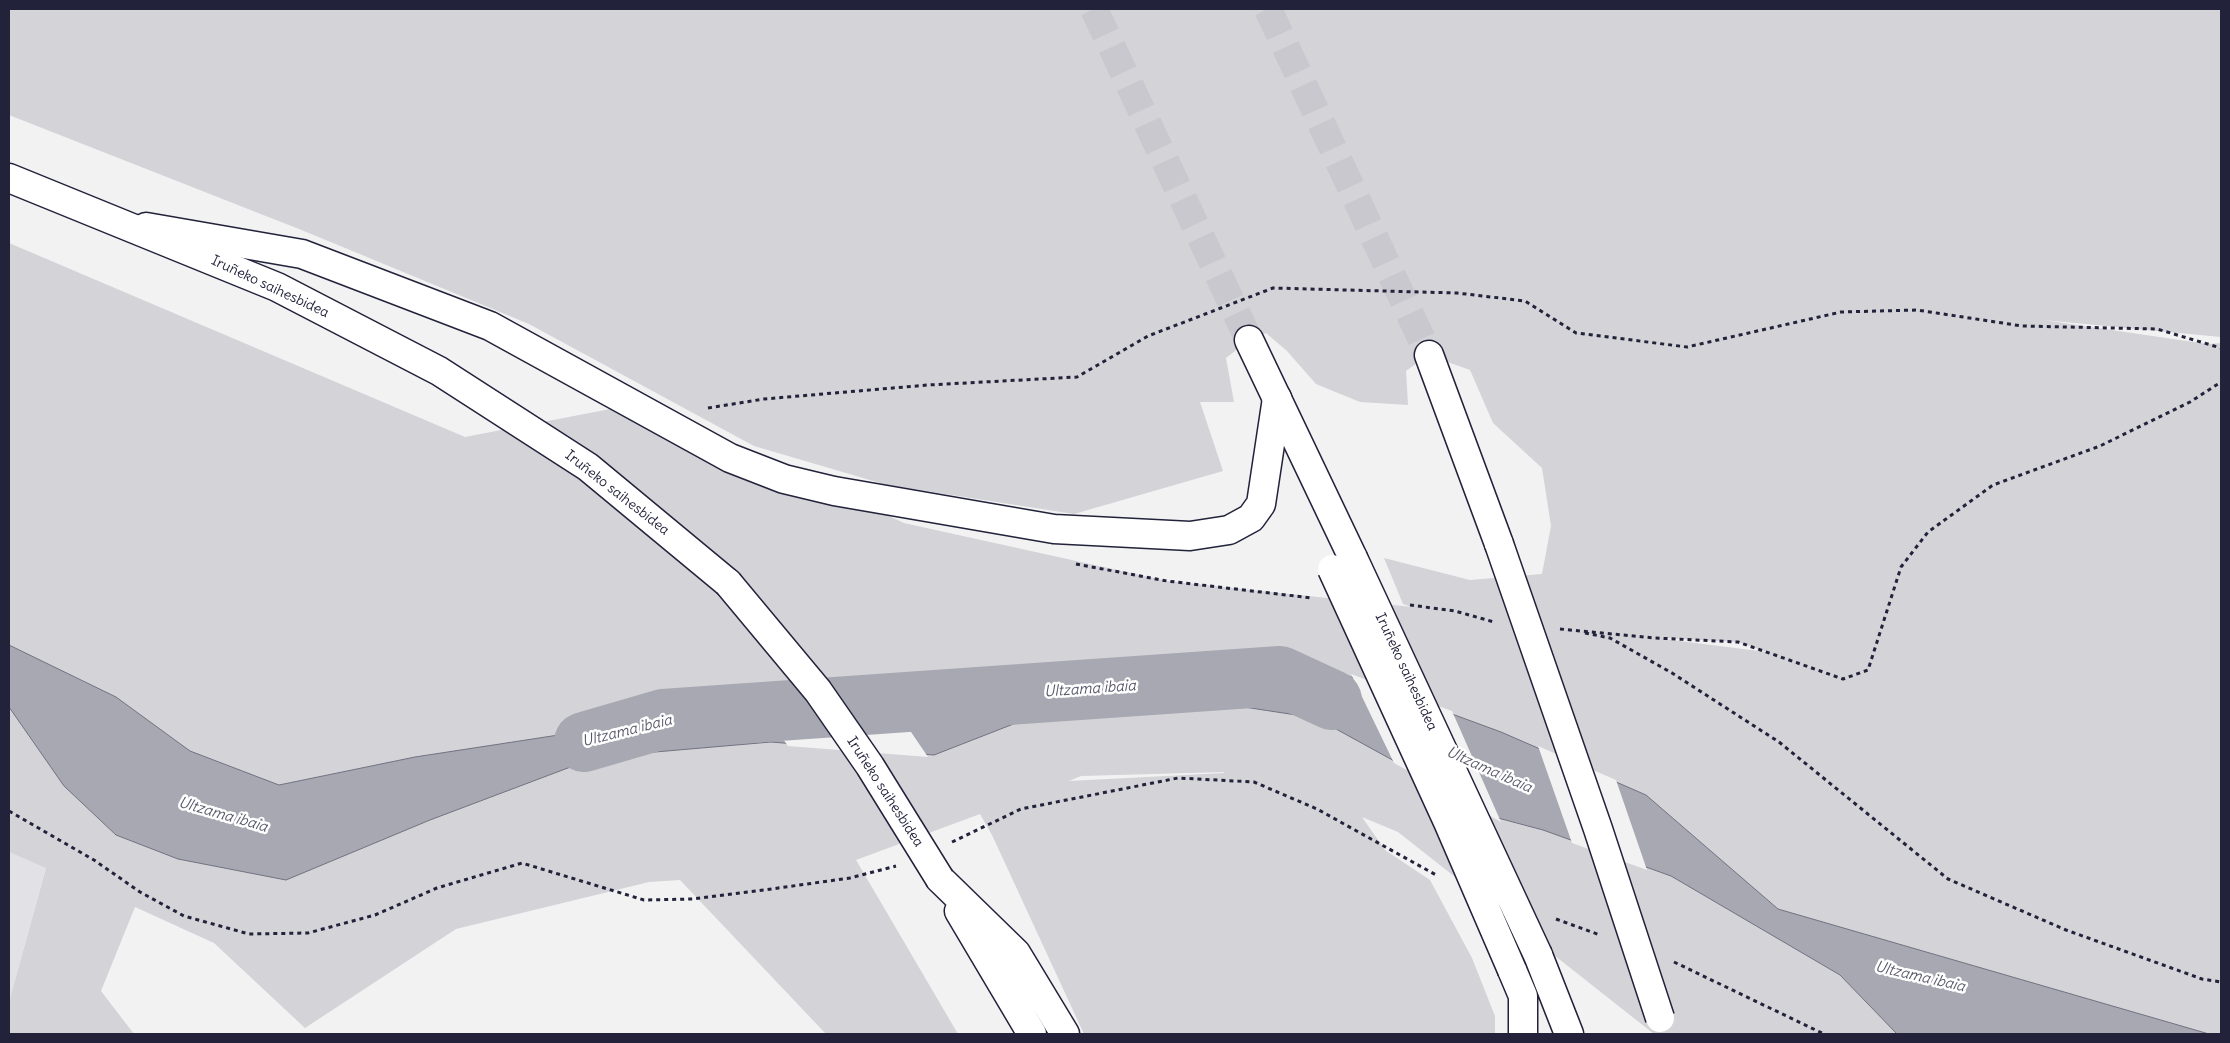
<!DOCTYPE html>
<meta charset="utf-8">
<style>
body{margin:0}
#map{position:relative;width:2230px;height:1043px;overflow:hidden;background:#f2f2f3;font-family:Delius,sans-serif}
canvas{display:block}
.frame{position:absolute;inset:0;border:10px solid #22223b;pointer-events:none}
</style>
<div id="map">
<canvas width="2230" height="1043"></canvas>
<div class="frame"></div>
</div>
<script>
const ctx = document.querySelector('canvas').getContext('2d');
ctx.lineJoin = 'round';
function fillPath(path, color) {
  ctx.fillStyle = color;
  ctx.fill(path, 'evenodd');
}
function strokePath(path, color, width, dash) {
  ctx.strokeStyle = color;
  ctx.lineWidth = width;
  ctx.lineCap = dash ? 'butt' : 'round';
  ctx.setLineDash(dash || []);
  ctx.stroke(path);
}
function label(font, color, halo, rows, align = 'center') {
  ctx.font = font + ' Delius,sans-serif';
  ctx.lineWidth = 5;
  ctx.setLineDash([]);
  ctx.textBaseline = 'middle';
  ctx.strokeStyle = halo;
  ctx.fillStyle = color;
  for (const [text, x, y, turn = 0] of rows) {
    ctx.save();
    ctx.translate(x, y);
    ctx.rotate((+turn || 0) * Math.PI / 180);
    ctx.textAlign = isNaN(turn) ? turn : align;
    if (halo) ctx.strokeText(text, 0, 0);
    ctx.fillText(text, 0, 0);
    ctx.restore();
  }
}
const built = new Path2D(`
 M9 852 46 867 9 1002Z`);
const green = new Path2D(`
 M9 9H2221V337L2043 320 2207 344 2221 343V1034H1654L1398 832 1362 817 1385 850 1430 880 1472 958 1495 1016V1034H1084L992 835 980 814 856 860 958 1034H826L680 880 649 882 456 929 305 1028 214 943 135 907 101 991 134 1034H9V1002L46 868 9 852V243L465 437 631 405 834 491 904 523 1167 581 1412 607 1403 604 1384 558 1470 580 1542 574 1551 526 1542 468 1493 423 1470 370 1428 355 1406 371 1408 405 1360 402 1316 384 1287 351 1266 333 1249 340 1226 358 1234 402H1200L1223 471 1074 514 887 485 754 446 529 324 304 231 9 115ZM1664 638 1738 642 1767 652 1664 639ZM1224 772V773L1069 781 1081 776Z`);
const water = new Path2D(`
 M9 645 116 697 190 751 279 785 415 757 663 719 1255 678 1305 660 1501 732 1646 795 1778 909 2209 1034H1897L1840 975 1671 876 1543 830 1498 818 1316 718 1244 707 1016 723 934 755 771 742 597 757 430 820 286 880 178 859 116 835 64 786 9 707Z`);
const pier = new Path2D(`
 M1351 674 1452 711 1501 822 1394 763Z
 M890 701 928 757 788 746 762 710Z
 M1538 746 1616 780 1647 870 1572 843Z`);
const river = new Path2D(`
 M584 742 663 719 1280 676 1332 700`);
const highwayTunnel = new Path2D(`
 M1094 9 1249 340
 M1268 9 1429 355`);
const path = new Path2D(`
 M708 408 764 399 928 385 1077 377 1148 336 1273 288 1457 293 1525 301 1576 333 1687 347 1841 312 1917 310 2022 326 2157 329 2221 348
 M1076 564 1167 581 1312 598
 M1410 605 1455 611 1494 622
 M1560 629 1655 638 1738 642 1843 679 1868 670 1901 567 1928 532 1993 485 2100 446 2190 402 2221 382
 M1585 633 1610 638 1672 673 1779 742 1948 879 2066 930 2202 979 2221 982
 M9 811 94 860 140 892 184 916 249 934 308 933 375 915 437 888 522 863 644 900 693 899 764 890 850 878 896 866
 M952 842 1021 809 1178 778 1254 782 1317 809 1438 876
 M1556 919 1600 935
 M1674 962 1824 1034`);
const minor = new Path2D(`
 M146 227 302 254 490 326 730 458 784 479 834 491 1054 529 1190 536 1229 530 1251 518 1261 504 1277 398`);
const highway = new Path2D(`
 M9 178 277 287 439 371 588 467 728 583
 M1249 340 1353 558
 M1429 355 1499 544
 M940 879 1016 953 1065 1034
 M959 911 1032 1034
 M1538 955 1569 1034
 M1512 970 1523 996V1034`);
const highwayBridge = new Path2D(`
 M1499 544 1598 829 1660 1018
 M1353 558 1538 955
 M1332 569 1448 822 1512 970
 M728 583 818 691 870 766 940 879`);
const streetNames = [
 ["Iruñeko saihesbidea",270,287,25],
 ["Iruñeko saihesbidea",617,493,38],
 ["Iruñeko saihesbidea",1406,672,65],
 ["Iruñeko saihesbidea",885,792,57]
];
const waterNames = [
 ["Ultzama ibaia",1090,689,-4],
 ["Ultzama ibaia",627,731,-14],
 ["Ultzama ibaia",1489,770,24],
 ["Ultzama ibaia",223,815,16],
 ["Ultzama ibaia",1920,977,13]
];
fillPath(built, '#e2e2e6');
fillPath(green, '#d3d3d8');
fillPath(water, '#a8a8b2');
strokePath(water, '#727282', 1);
fillPath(pier, '#f2f2f3');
strokePath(river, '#a8a8b2', 60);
strokePath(highwayTunnel, '#c8c8ce', 28, [28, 14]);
strokePath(minor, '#22223b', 31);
strokePath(highway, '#22223b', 31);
strokePath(path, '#22223b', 3, [4, 4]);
strokePath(minor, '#fff', 28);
strokePath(highway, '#fff', 28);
strokePath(highwayBridge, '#22223b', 31, []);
strokePath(highwayBridge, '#fff', 28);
label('14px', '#22223b', '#fff', streetNames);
label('italic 15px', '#58586b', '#fff', waterNames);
</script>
